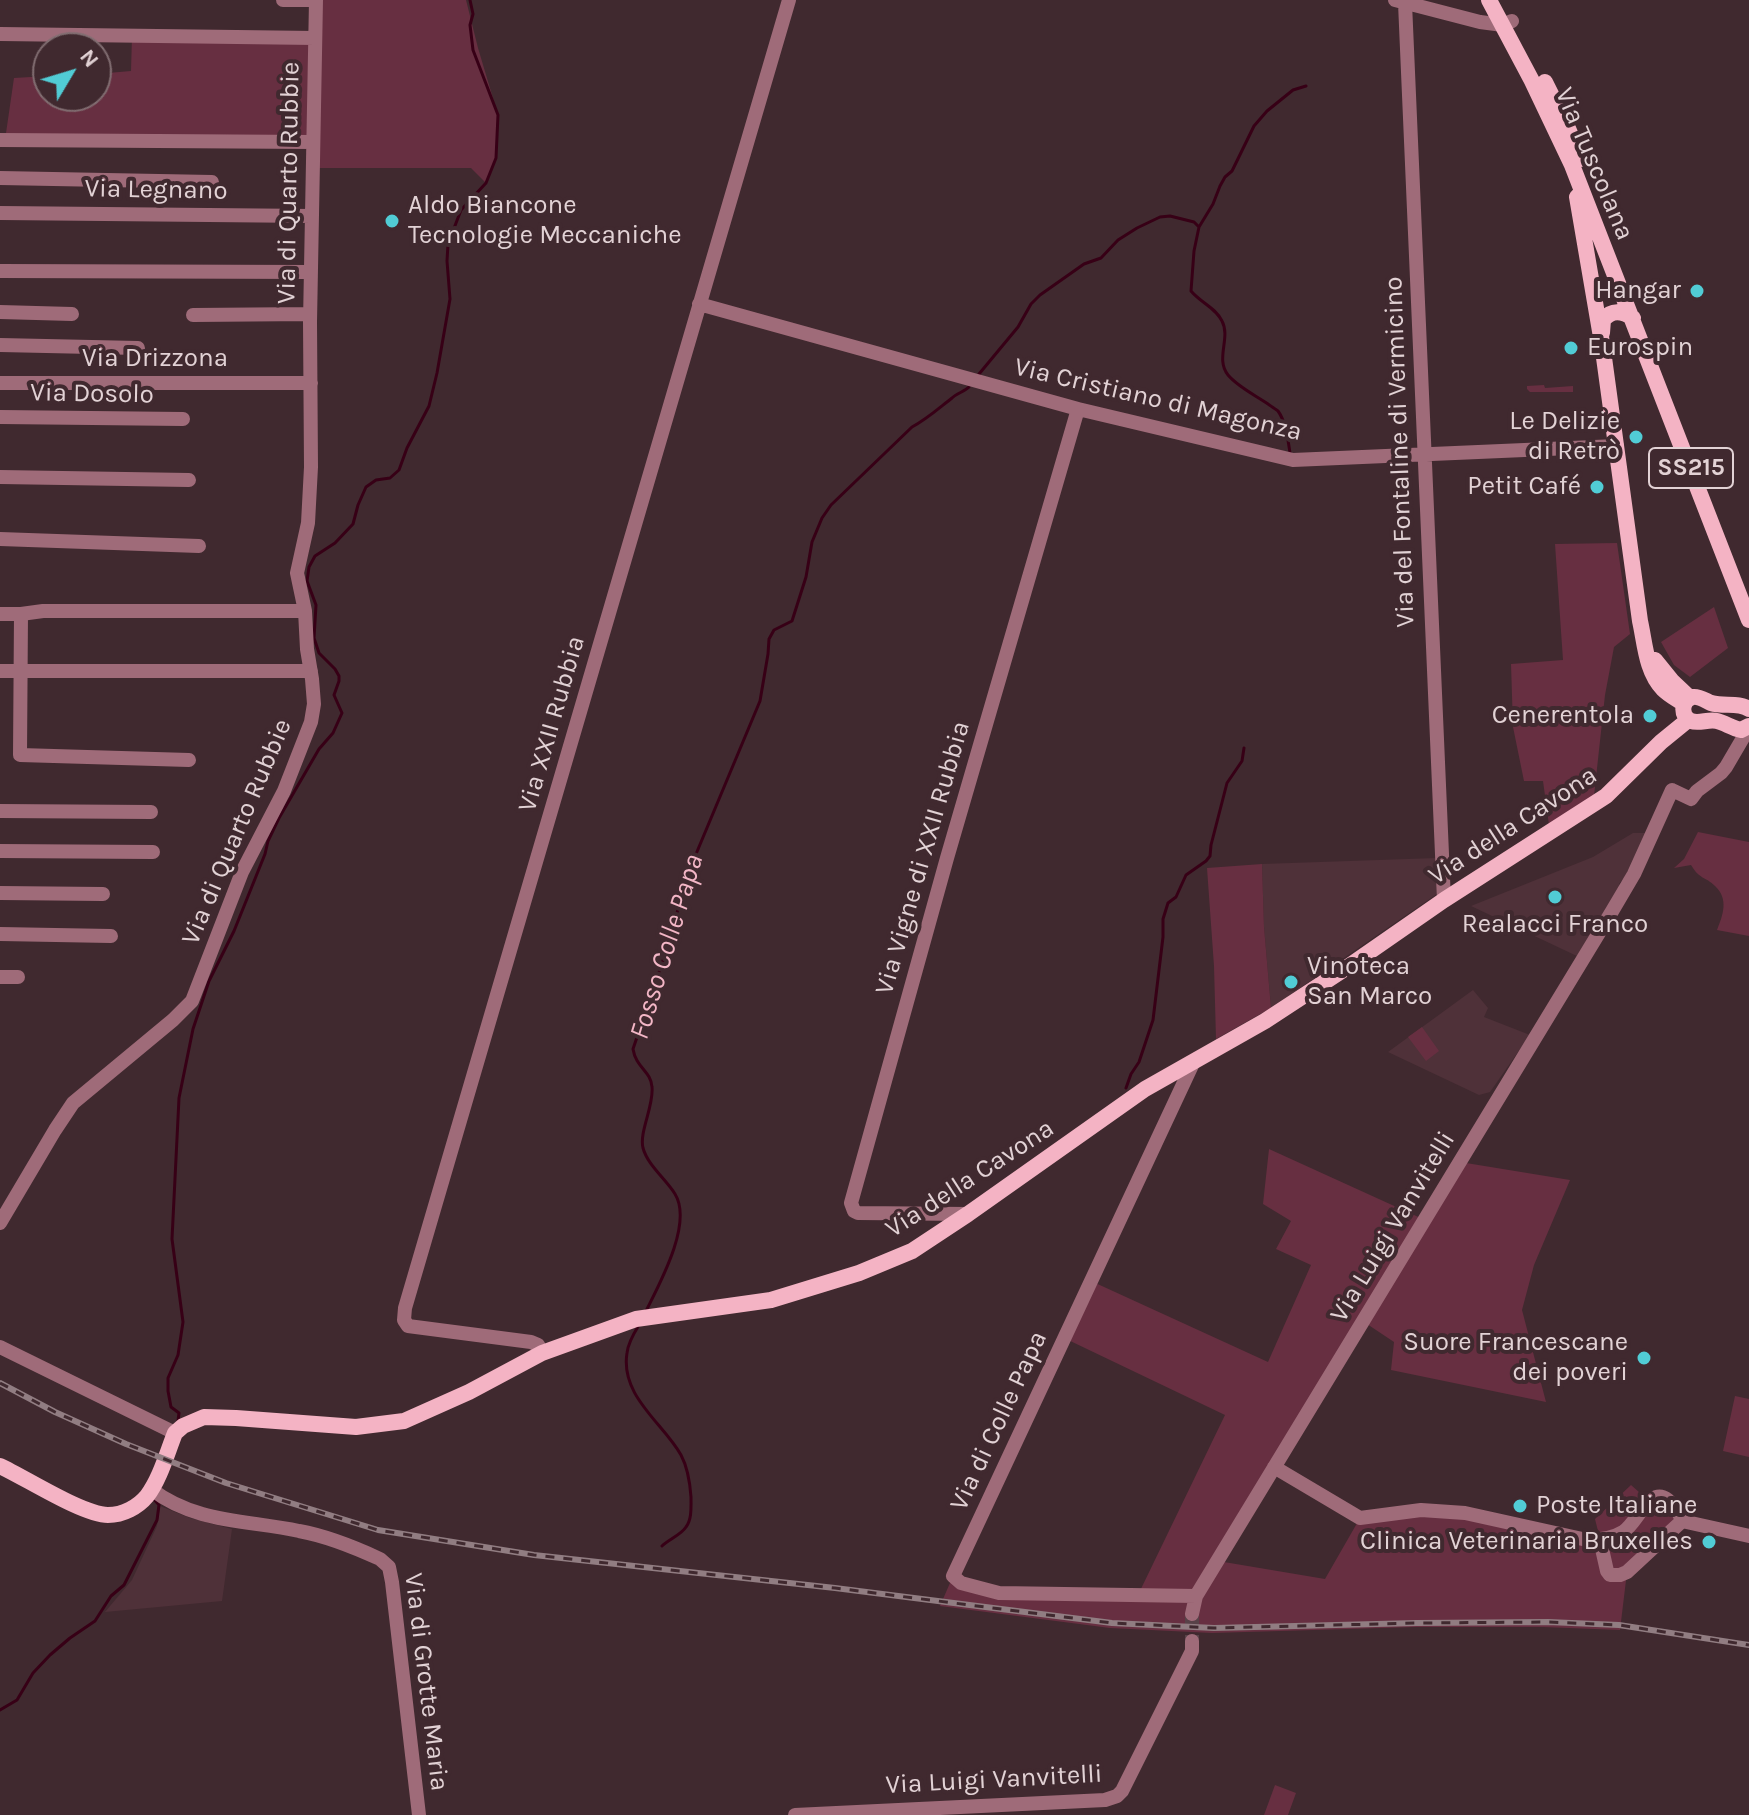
<!DOCTYPE html>
<meta charset="utf-8">
<style>
body{margin:0}
#map{position:relative;width:1749px;height:1815px;overflow:hidden;background:#40292f;font-family:Karla,sans-serif}
canvas{display:block}
.north{position:absolute;left:32px;top:32px;width:80px;height:80px;box-sizing:border-box;background:#40292f;border:2px solid #816d71;border-radius:50%;rotate:52deg;font-size:22px;font-weight:700;line-height:32px;text-align:center;color:#e2d2d5}
.north::after{content:'';display:block;margin:auto;width:28px;height:36px;background:#51ccd5;clip-path:polygon(50% 0,100% 100%,50% 72%,0 100%)}
</style>
<div id="map">
<canvas width="1749" height="1815"></canvas>
<div class="north">N</div>
</div>
<script>
const ctx = document.querySelector('canvas').getContext('2d');
ctx.lineJoin = 'round';
function fillPath(path, color) {
  ctx.fillStyle = color;
  ctx.fill(path, 'evenodd');
}
function strokePath(path, color, width, dash) {
  ctx.strokeStyle = color;
  ctx.lineWidth = width;
  ctx.lineCap = dash ? 'butt' : 'round';
  ctx.setLineDash(dash || []);
  ctx.stroke(path);
}
function label(font, color, halo, rows, align = 'center') {
  ctx.font = font + ' Karla,sans-serif';
  ctx.lineWidth = 8;
  ctx.setLineDash([]);
  ctx.textBaseline = 'middle';
  ctx.strokeStyle = halo;
  ctx.fillStyle = color;
  for (const [text, x, y, turn = 0] of rows) {
    ctx.save();
    ctx.translate(x, y);
    ctx.rotate((+turn || 0) * Math.PI / 180);
    ctx.textAlign = isNaN(turn) ? turn : align;
    if (halo) ctx.strokeText(text, 0, 0);
    ctx.fillText(text, 0, 0);
    ctx.restore();
  }
}
const built = new Path2D(`
 M1633 833H1647L1629 877 1623 879 1619 884 1622 888 1579 957 1471 906 1593 857Z
 M1437 858V894L1271 1008 1264 927 1262 864Z
 M1473 990 1488 1008 1484 1017 1530 1035 1490 1092 1479 1095 1388 1052Z
 M160 1506 190 1518 232 1529 222 1601 105 1612 132 1580 157 1526Z`);
const green = new Path2D(`
 M316 0H466L478 48 498 115 496 158 486 183 471 168H313V143L5 140 14 78 48 76V96H96V74L131 71 132 36 315 38Z
 M1544 385 1545 388 1573 386V392H1530L1527 389V386Z
 M1617 543 1630 634 1614 647 1605 695 1594 796 1549 825 1543 781H1524L1513 727 1511 664 1563 660 1555 544Z
 M1714 607 1728 648 1690 677 1674 665 1661 642Z
 M1698 832 1749 842V936L1717 930C1723 915 1729 899 1715 886 1705 876 1700 880 1691 865L1674 868 1684 859Z
 M1262 864 1264 927 1271 1008 1216 1039 1214 966 1207 868Z
 M1422 1027 1439 1051 1426 1061 1408 1037Z
 M1269 1149 1425 1220 1460 1162 1570 1180 1534 1265 1522 1310 1546 1402 1391 1370 1394 1342 1364 1322 1218 1561 1325 1579 1360 1518 1421 1510 1600 1539 1595 1519 1631 1485 1648 1500 1664 1497 1682 1521 1627 1572 1620 1630 1543 1627H1415L1212 1633 1110 1628 940 1606 953 1576 999 1593 1138 1595 1225 1415 1064 1338 1091 1281 1268 1362 1311 1265 1276 1249 1291 1221 1263 1204Z
 M1735 1396 1749 1399V1457L1723 1451Z
 M1275 1785 1296 1793 1288 1815H1264Z`);
const stream = new Path2D(`
 M979 374 1018 327 1031 304 1040 295 1084 264 1101 258 1118 240 1137 228 1160 217 1170 216 1194 222 1199 227
 M1290 453C1288 440 1286 422 1278 411 1277 410 1269 405 1268 404 1255 395 1238 387 1228 375 1215 359 1231 338 1222 321 1215 307 1201 303 1191 291L1194 251 1199 227 1213 204 1220 186 1225 177 1232 171 1254 126 1267 111 1293 90 1306 86
 M1126 1088 1131 1074 1139 1062 1153 1020 1163 937V919L1168 903 1176 897 1186 875 1206 861 1210 856 1211 845 1227 783 1242 761 1244 748
 M646 1311C660 1283 693 1223 675 1194 666 1179 648 1166 643 1148 639 1132 654 1106 652 1087 651 1071 636 1068 633 1049L670 940 686 878 760 701 768 654 769 639 774 630 792 621 806 577 812 542 822 518 831 505 912 427C927 419 939 408 952 398 957 393 964 392 969 387
 M639 1325C634 1333 628 1343 627 1353 620 1396 663 1423 681 1455 688 1468 690 1483 691 1497 691 1507 692 1519 686 1527 681 1535 669 1539 662 1546
 M178 1421 179 1413 171 1407 168 1391V1378L178 1355 183 1322 172 1239 179 1098 193 1029 209 981 234 931 265 854 268 841 279 818 319 749 333 733 342 713 334 695 339 681V676L335 669 319 653 314 638 316 605 307 581 309 567 315 556 335 543 353 524 358 505 366 487 376 480 390 478 399 470 407 448 429 406 437 373 450 299 447 261 448 244 461 210 486 183 496 158 498 115 473 50 470 25 473 14 470 0
 M0 1710 17 1700 33 1673 50 1655 70 1638 95 1621 111 1596 124 1585 157 1520 159 1505 154 1499`);
const minorTunnel = new Path2D(`
 M1192 1614V1641`);
const minor = new Path2D(`
 M283 0H316
 M1395 0 1480 22 1503 25 1512 21
 M1405 3 1444 900
 M0 34 315 38
 M0 140 313 142
 M0 178 212 182
 M0 213 312 216
 M0 271 311 272
 M699 304 1078 409 1293 460 1617 446
 M0 312 72 314
 M193 315 310 314
 M0 345 138 348
 M0 383H311
 M0 417 183 419
 M0 477 189 480
 M0 539 199 546
 M0 614H21
 M0 671H311
 M189 760 20 755 21 614 43 611H305
 M0 811 151 812
 M0 851 153 852
 M0 893 103 894
 M0 934 111 936
 M0 977H18
 M1194 1061 953 1576 961 1583 999 1593 1196 1596
 M968 1214 858 1213 854 1211 851 1203 947 858 1078 409
 M0 1223 55 1130 73 1103 173 1020 192 1001 242 872 284 791 311 722 314 704 312 679 307 649 305 611 297 573 308 523 311 467 310 322 316 0
 M0 1347 175 1433
 M542 1353 538 1345 531 1342 408 1326 404 1320 405 1308 789 0
 M1274 1467 1360 1518 1421 1510 1465 1513 1587 1540C1599 1540 1612 1539 1623 1532 1638 1523 1649 1485 1668 1500 1675 1506 1679 1512 1682 1521
 M151 1489C195 1523 247 1520 299 1531 327 1536 354 1547 380 1559L389 1567 392 1582 419 1815
 M1682 1521 1749 1536
 M1600 1540 1607 1571 1610 1575H1620L1627 1572 1682 1521
 M1192 1614 1196 1596 1611 913 1634 874 1672 790 1691 799 1697 791 1721 773 1726 767 1743 738 1744 729
 M795 1815 1105 1800 1117 1796 1122 1791 1192 1651V1641`);
const major = new Path2D(`
 M1489 0 1532 81 1572 165 1749 620
 M1545 82 1567 126 1581 159
 M1577 197 1602 343 1640 621C1645 643 1646 672 1663 689 1669 695 1677 699 1684 704
 M1602 333 1603 320C1612 309 1622 311 1633 318
 M1655 660 1672 681 1690 698
 M1749 709C1738 702 1724 707 1711 703 1706 701 1699 696 1693 697 1681 699 1680 717 1691 721 1699 724 1708 719 1717 721 1725 723 1732 728 1741 730L1749 726
 M0 1466C26 1478 83 1515 108 1515 123 1515 138 1507 147 1496 160 1479 167 1453 175 1433L183 1426 204 1417 236 1418 356 1427 404 1421 469 1392 542 1353 636 1319 771 1300 859 1273 912 1251 968 1214 1145 1089 1265 1021 1349 966 1444 900 1606 796 1661 742 1688 720`);
const rail = new Path2D(`
 M0 1383 55 1412 126 1444 226 1483 378 1530 534 1555 835 1588 1112 1623 1214 1628 1417 1623 1548 1622 1619 1625 1749 1645`);
const markers = [
 [392,221,8,"#51ccd5"],
 [1697,291,8,"#51ccd5"],
 [1571,348,8,"#51ccd5"],
 [1636,437,8,"#51ccd5"],
 [1597,487,8,"#51ccd5"],
 [1650,716,8,"#51ccd5"],
 [1555,897,8,"#51ccd5"],
 [1291,982,8,"#51ccd5"],
 [1644,1358,8,"#51ccd5"],
 [1520,1506,8,"#51ccd5"],
 [1709,1542,8,"#51ccd5"]
];
const shields = [
 [1691,468,84]
];
const shieldNames = [
 ["SS215",1691,468]
];
const streetNames = [
 ["Via Tuscolana",1594,164,67],
 ["Via di Quarto Rubbie",289,183,-89],
 ["Via Legnano",156,190,1],
 ["Via Drizzona",155,359],
 ["Via Dosolo",92,394,1],
 ["Via Cristiano di Magonza",1158,400,13],
 ["Via del Fontaline di Vermicino",1400,452,-92],
 ["Via XXII Rubbia",552,724,-74],
 ["Via della Cavona",1513,826,-33],
 ["Via di Quarto Rubbie",237,832,-67],
 ["Via Vigne di XXII Rubbia",923,858,-74],
 ["Via della Cavona",970,1179,-33],
 ["Via Luigi Vanvitelli",1393,1227,-59],
 ["Via di Colle Papa",999,1421,-65],
 ["Via di Grotte Maria",426,1682,83],
 ["Via Luigi Vanvitelli",994,1780,-3]
];
const poiNames = [
 ["Aldo Biancone",408,206,"left"],
 ["Tecnologie Meccaniche",408,236,"left"],
 ["Hangar",1681,291],
 ["Eurospin",1587,348,"left"],
 ["Le Delizie",1620,422],
 ["di Retrò",1620,452],
 ["Petit Café",1581,487],
 ["Cenerentola",1634,716],
 ["Realacci Franco",1555,925,"center"],
 ["Vinoteca",1307,967,"left"],
 ["San Marco",1307,997,"left"],
 ["Suore Francescane",1628,1343],
 ["dei poveri",1628,1373],
 ["Poste Italiane",1536,1506,"left"],
 ["Clinica Veterinaria Bruxelles",1693,1542]
];
const waterNames = [
 ["Fosso Colle Papa",667,947,-73]
];
fillPath(built, '#4f3139');
fillPath(green, '#672f41');
strokePath(stream, '#370016', 3);
strokePath(minorTunnel, '#584248', 14, [14, 7]);
strokePath(minor, '#9f6b79', 14);
strokePath(major, '#f4b3c4', 16);
strokePath(rail, '#917d82', 6);
strokePath(rail, '#40292f', 3, [9]);
for (const [x, y, r, color] of markers) {
  const dot = new Path2D();
  dot.arc(x, y, r, 0, 2 * Math.PI);
  ctx.fillStyle = color;
  ctx.fill(dot);
  strokePath(dot, '#40292f', 3);
}
for (const [x, y, w] of shields) {
  const box = new Path2D();
  box.roundRect(x - w / 2, y - 20, w, 40, 6);
  ctx.fillStyle = '#40292f';
  ctx.fill(box);
  strokePath(box, '#e2d2d5', 2);
}
label('bold 24px', '#e2d2d5', null, shieldNames);
label('26px', '#e2d2d5', '#40292f', streetNames);
label('26px', '#e2d2d5', '#40292f', poiNames, 'right');
label('italic 28px', '#f3b6c6', '#40292f', waterNames);
</script>
